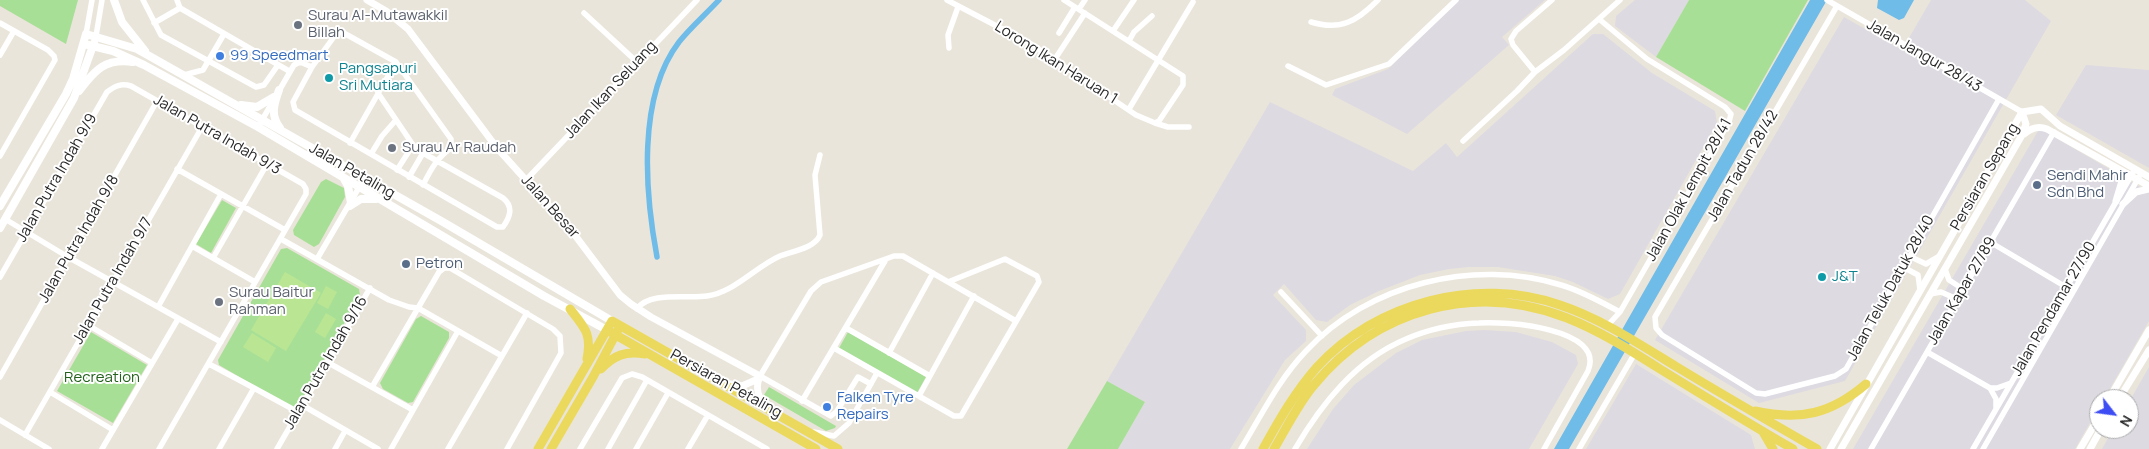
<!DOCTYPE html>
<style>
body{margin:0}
#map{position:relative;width:2149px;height:449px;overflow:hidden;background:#eae5da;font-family:Manrope,sans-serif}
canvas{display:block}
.north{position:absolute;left:2089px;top:389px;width:50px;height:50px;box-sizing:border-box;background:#fff;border:1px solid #a9a9a9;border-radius:50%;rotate:120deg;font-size:14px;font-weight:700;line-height:20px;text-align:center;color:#282828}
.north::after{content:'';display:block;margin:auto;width:18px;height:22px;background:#3e4df3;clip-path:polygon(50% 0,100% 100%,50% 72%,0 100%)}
</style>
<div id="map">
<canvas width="2149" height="449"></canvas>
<div class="north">N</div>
</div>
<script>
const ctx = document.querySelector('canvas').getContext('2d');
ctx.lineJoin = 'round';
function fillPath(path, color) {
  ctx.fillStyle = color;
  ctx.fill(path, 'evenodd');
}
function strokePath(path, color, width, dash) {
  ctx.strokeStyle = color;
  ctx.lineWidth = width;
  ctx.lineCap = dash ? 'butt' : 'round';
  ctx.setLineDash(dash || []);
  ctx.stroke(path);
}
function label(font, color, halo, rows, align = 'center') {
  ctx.font = font + ' Manrope,sans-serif';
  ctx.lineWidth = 4;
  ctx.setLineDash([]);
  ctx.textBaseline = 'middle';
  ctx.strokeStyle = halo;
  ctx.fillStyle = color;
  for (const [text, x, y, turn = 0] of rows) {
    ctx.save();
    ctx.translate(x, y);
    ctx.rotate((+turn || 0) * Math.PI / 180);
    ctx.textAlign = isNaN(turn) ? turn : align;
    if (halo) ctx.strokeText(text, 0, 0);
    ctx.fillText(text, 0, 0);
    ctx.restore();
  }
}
const industrial = new Path2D(`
 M1459 0H1545L1502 37 1509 45 1407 134 1332 95 1335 89 1388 69Z
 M1635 0H1689L1656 57 1615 26 1616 16Z
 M1931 0H2025L2051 21 1845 381 1759 403 1655 340 1844 17 1902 50Z
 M1593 34H1603L1652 73 1715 111 1717 123 1620 294 1608 299 1573 282 1555 276 1498 267H1469L1449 269 1420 275 1379 291 1350 305 1327 322 1316 320 1284 284 1273 295 1306 330V341L1285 360 1230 449H1118L1145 402 1107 381 1270 102 1413 171 1446 143 1457 157Z
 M2086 65 2149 70V168L2056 115Z
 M2038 131H2044L2149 192V321L2104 399H2099V407L2075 449H1853Z
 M1485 330 1516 332 1552 342 1576 355 1578 364 1529 449H1307L1333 409 1354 385 1396 353 1422 340 1466 331Z
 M1636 364 1751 435 1755 449H1586Z
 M2149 367V449H2102L2113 429H2129V402Z`);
const green = new Path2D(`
 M0 0H78L66 44 0 6Z
 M1689 0H1808L1745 111 1656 57Z
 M326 179 344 188 345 197 319 244 314 247 294 235 293 230 321 182Z
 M222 200 236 208 211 253 196 244Z
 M287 248 359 289 360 295 296 410 219 365 218 360 281 249Z
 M421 316 449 332V338L413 402 408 403 383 389 380 383 416 319Z
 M91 332 147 365 113 423 57 391Z
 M848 332 926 377 917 393 839 348Z
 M1107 381 1145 402 1118 449H1067Z
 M769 387 836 426 835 428 826 431 764 395Z`);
const pitch = new Path2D(`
 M285 272 321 293 286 351 251 330Z
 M326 286 337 292 328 309 317 303Z
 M326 313 336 319 325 338 315 332Z
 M252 333 276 348 268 362 243 347Z`);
const water = new Path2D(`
 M1810 0H1827L1569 449H1554Z
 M1878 0H1914L1904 18 1899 20 1877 8Z`);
const canal = new Path2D(`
 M657 257C645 193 637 97 679 42 691 27 706 14 719 0`);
const minor = new Path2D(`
 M143 0 161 35 256 87 264 85 278 65
 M177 0 180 8 289 71
 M947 0 1031 44 1136 115 1155 123 1159 121 1183 85V76L1064 0
 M1827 0 2022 112
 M1837 6 1655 317 1656 328 1662 335 1756 393 1765 394 1835 376 1846 369 1999 99
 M1079 9 1085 0
 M584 13 637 62
 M1599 19 1647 59 1725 107 1731 114 1729 122 1620 312 1607 326
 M1311 22C1341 31 1357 21 1378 0
 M0 23 48 50 54 56 55 60 0 156
 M154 23 180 8
 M1113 31 1134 0
 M1059 33 1075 7
 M86 34 92 0
 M96 36 102 0
 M1129 41 1134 32 1152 16
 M949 48 948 35 958 7
 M0 55 14 31
 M1055 59 1085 13
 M1288 66 1326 85 1389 64 1456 0
 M1535 72 1513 45 1511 39 1516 31 1552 0
 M184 75 203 70 224 34
 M378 93 413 145 423 153 503 198C514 207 510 217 503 227H497L295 110 293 102 312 67 336 34 342 32 396 62 451 139V148C437 158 431 169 423 185
 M1129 109 1193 2
 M1155 123 1168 127H1189
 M258 127 294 65 300 62 312 67
 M1463 141 1517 91 1535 72 1564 50 1620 0
 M350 143 396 62
 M371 154 382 136 396 120
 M177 169 285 230
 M397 170 413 145
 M409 177 423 153
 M526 180 697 0
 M5 219 68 257 221 342
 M281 239 389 300 409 307 418 308 502 356
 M1990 242 2066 287
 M192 246 255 282
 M1909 256 1926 264 1938 257
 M213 258 267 164
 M317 259 364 179
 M1903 267 1918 275 1920 290
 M1945 269 1949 280 1963 289
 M0 277 107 92C115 86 121 83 131 86L303 184 306 189V194L159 449
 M1281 292 1322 336
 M1930 294 1941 292 1957 299
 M158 307 221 194
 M637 309C649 291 688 299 707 296 735 292 755 267 780 256 793 251 815 248 820 235L815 175 820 155
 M88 325 152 363
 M846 328 930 376
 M834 348 954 416H961L1039 282 1037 276 1005 259 948 282
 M1927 352 1990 388 1996 399V407
 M889 353 933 273
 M327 362 413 410
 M209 364 254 388 219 449
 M0 377 157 101
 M871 384 858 377 837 411 831 416 760 376 811 291 821 282 894 256H903L1016 321
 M372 387 439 272 444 268H450L553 329 560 336 561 353 507 449
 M254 388 298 412
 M1990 388H1997L2011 383
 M50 392 113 430
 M919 396 974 296
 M802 401 885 261
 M302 405 378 449
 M0 420 49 449
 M814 432 834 436 849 423 877 373
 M25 435 202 127
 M102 449 178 319
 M277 449 370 288
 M335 449 345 431
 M391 449 458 331
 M448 449 527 313
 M580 449 622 378 632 374 642 377 767 449
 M608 449 647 380
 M636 449 668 393
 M688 449 708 415
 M1241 449C1261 416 1279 379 1306 351 1368 284 1474 258 1561 285 1582 291 1601 302 1620 312
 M1295 449C1322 403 1356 360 1406 339 1429 329 1454 324 1479 323 1505 321 1606 328 1588 371L1544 449
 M1579 449 1635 353
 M1871 449 2054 132
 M1973 449 2135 169
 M1983 449 2139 177`);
const tertiary = new Path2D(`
 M367 0 386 11 408 29 497 148 571 230 620 295 631 304 651 317 760 376C755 387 758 398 766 406
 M2022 112 2041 109 2060 126 2149 177
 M2024 134C2031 128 2039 126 2047 129L2149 186
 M2116 201 2122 181 2116 169
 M2123 204 2136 192 2149 189
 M730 384 742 386 758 379
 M2109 399 2149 330
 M2119 399 2149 350
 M1830 449 2022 112
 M1841 449 2022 135 2026 124 2022 112
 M2080 449 2099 417
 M2090 449 2101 429`);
const secondary = new Path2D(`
 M114 0 122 22 145 51
 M84 44 113 51 144 65 258 127 544 296 607 330
 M279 90C274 104 270 115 280 128
 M79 91C95 70 105 58 133 62
 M241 105 257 107 274 97
 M344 179 348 186 351 203
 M0 206 66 94 73 79 86 34 137 49 443 222 612 321
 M350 206 361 199H376
 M0 228 74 98 94 43`);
const primary = new Path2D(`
 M570 309C585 328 592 334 587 359
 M607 330 816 449
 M601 369C614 355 625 351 645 354
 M1755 411C1800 421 1831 414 1866 384
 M1763 432 1773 449
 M538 449 612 321 838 449
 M551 449 593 377 618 330
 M1263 449C1279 420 1295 392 1317 367 1376 302 1477 276 1560 305 1602 319 1639 344 1677 367 1723 395 1770 422 1817 449
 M1274 449C1287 427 1298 404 1314 385 1377 309 1475 282 1567 318 1600 331 1630 350 1660 369 1704 396 1748 423 1793 449`);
const markers = [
 [298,25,5,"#6b7280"],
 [220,56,5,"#3f7fe0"],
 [329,78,5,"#0f9aa8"],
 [392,148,5,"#6b7280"],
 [2037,185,5,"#5c6f8a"],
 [406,264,5,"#5c6f8a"],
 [1822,277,5,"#0f9aa8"],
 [219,302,5,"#6b7280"],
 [827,407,5,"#3f7fe0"]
];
const worshipNames = [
 ["Surau Al-Mutawakkil",308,16],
 ["Billah",308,33],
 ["Surau Ar Raudah",402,148],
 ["Surau Baitur",229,293],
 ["Rahman",229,310]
];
const shopNames = [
 ["99 Speedmart",230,56],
 ["Falken Tyre",837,398],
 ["Repairs",837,415]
];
const streetNames = [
 ["Jalan Jangur 28/43",1924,56,30],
 ["Lorong Ikan Haruan 1",1056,63,32],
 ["Jalan Ikan Seluang",611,90,-47],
 ["Jalan Putra Indah 9/3",217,135,30],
 ["Jalan Tadun 28/42",1743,166,-60],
 ["Jalan Petaling",352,171,30],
 ["Persiaran Sepang",1985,177,-60],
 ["Jalan Putra Indah 9/9",57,178,-60],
 ["Jalan Olak Lempit 28/41",1689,190,-61],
 ["Jalan Besar",550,207,48],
 ["Jalan Putra Indah 9/8",79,239,-60],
 ["Jalan Putra Indah 9/7",113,281,-60],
 ["Jalan Teluk Datuk 28/40",1891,288,-61],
 ["Jalan Kapar 27/89",1962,291,-60],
 ["Jalan Pendamar 27/90",2054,309,-60],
 ["Jalan Putra Indah 9/16",326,363,-60],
 ["Persiaran Petaling",726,384,29]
];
const cultureNames = [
 ["Pangsapuri",339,69],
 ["Sri Mutiara",339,86],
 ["J&T",1832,277]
];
const serviceNames = [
 ["Sendi Mahir",2047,176],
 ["Sdn Bhd",2047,193],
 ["Petron",416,264]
];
const parkNames = [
 ["Recreation",102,378]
];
fillPath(industrial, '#dddae2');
fillPath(green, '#a8df97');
fillPath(pitch, '#bae693');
fillPath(water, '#6fbce9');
strokePath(canal, '#6fbce9', 5.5);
strokePath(minor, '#fff', 5.5);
strokePath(tertiary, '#fff', 7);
strokePath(secondary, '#fff', 8);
strokePath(primary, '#ebd95e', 9);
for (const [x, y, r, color] of markers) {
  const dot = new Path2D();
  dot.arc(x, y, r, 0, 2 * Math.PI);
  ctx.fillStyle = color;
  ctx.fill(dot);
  strokePath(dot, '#fff', 2);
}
label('15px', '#5b616d', '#fff', worshipNames, 'left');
label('15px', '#366cbe', '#fff', shopNames, 'left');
label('15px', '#282828', '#fff', streetNames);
label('15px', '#0d838f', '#fff', cultureNames, 'left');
label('15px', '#4e5e75', '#fff', serviceNames, 'left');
label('15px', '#23611c', '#fff', parkNames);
</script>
